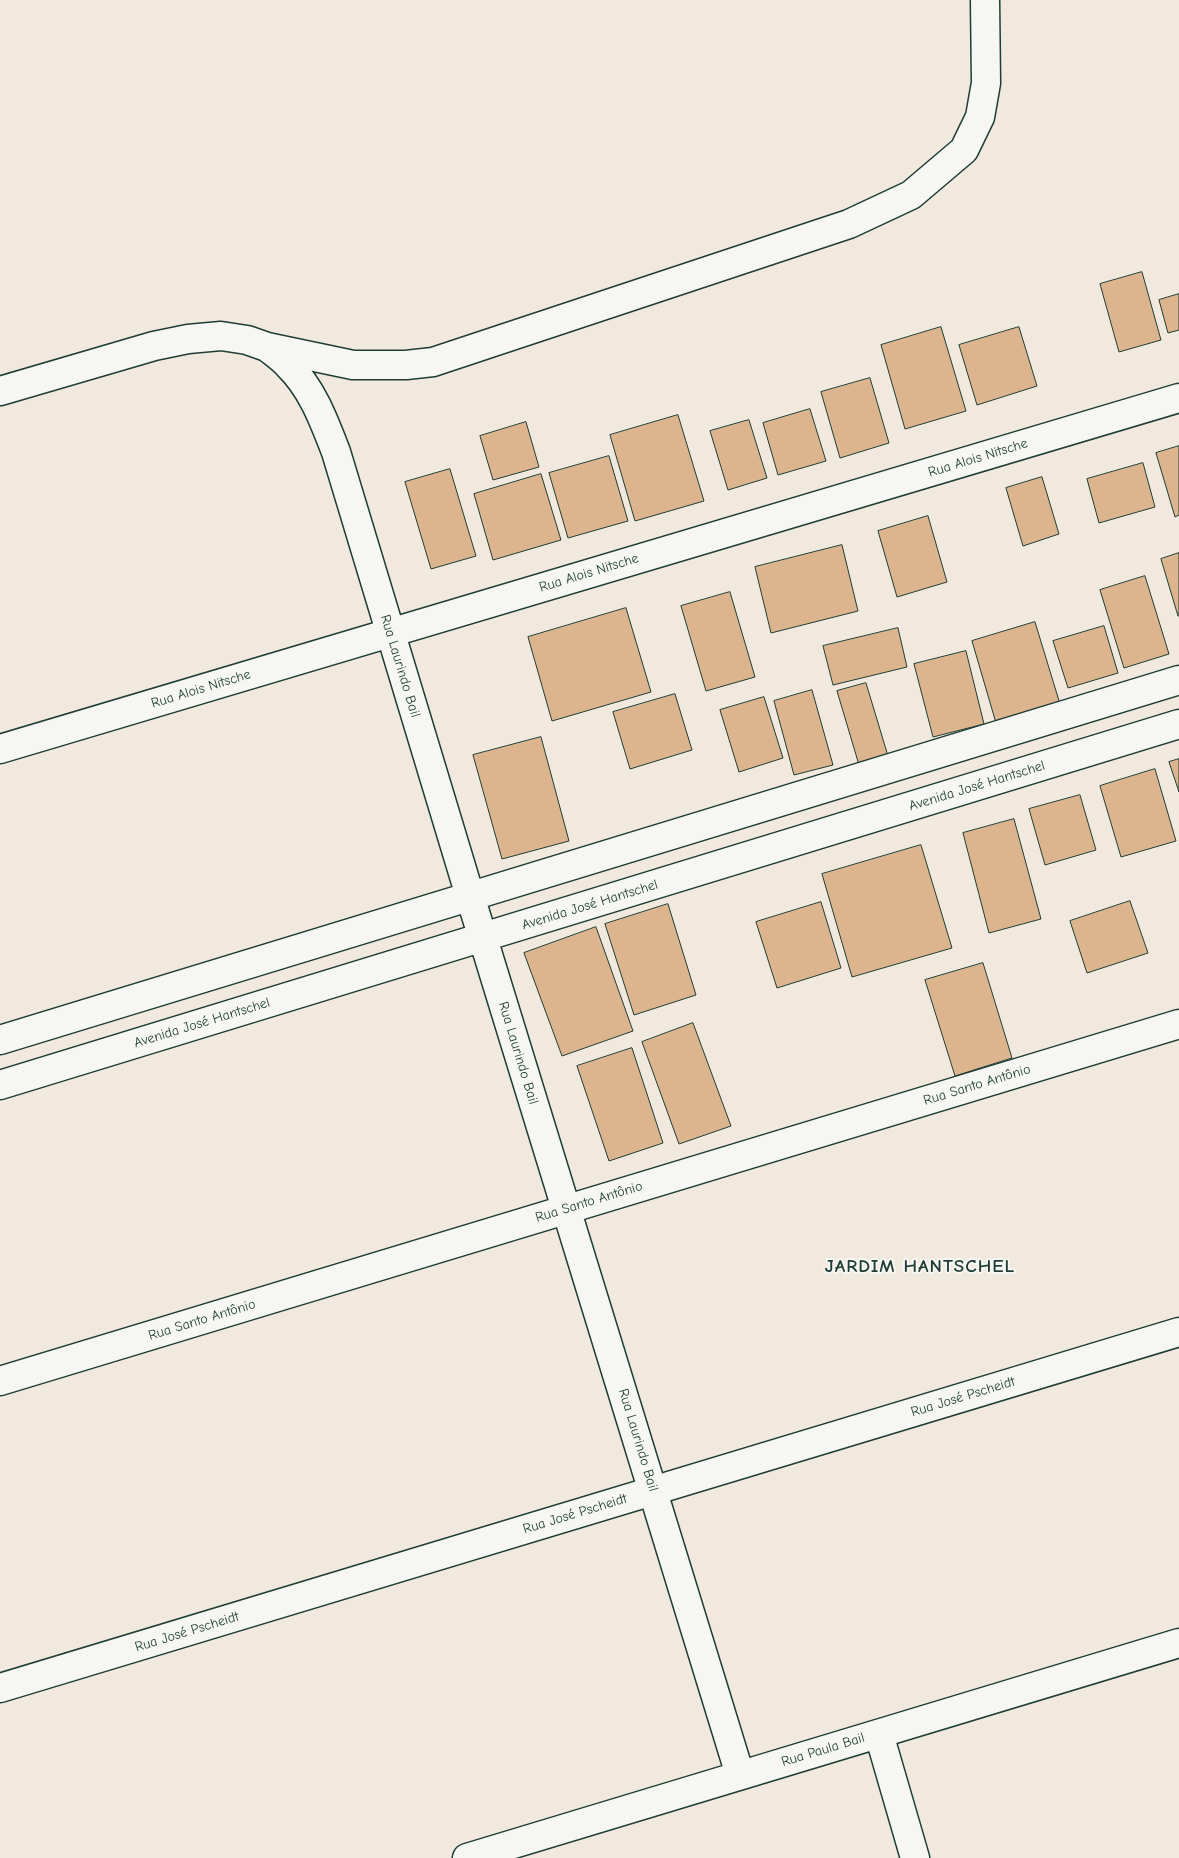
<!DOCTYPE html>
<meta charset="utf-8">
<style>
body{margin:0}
canvas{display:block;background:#f1e9de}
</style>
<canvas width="1179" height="1858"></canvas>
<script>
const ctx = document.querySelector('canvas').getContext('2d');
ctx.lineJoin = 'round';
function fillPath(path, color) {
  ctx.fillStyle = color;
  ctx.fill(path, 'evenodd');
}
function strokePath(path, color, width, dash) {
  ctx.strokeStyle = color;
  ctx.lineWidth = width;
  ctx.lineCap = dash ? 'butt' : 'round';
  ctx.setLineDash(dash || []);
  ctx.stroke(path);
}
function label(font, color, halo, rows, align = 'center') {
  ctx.font = font + ' "Comic Neue",sans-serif';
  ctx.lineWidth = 4;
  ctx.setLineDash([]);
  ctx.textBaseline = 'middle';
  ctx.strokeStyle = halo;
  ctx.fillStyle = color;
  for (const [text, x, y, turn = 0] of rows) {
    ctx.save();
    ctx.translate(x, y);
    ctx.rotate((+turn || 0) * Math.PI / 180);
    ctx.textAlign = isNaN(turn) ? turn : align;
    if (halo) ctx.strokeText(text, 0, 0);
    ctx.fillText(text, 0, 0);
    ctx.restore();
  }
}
const building = new Path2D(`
 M1142 272 1161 340 1119 352 1100 284Z
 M1179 294V330L1168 333 1159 300Z
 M941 327 966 411 905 429 881 345Z
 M1019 327 1037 386 977 405 959 345Z
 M870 378 889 443 840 458 821 392Z
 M810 409 826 461 778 475 763 423Z
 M678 415 704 501 635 521 610 435Z
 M749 420 767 478 728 490 710 431Z
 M526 422 539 467 493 480 480 436Z
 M1179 446V515L1175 517 1156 453Z
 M609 456 628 521 568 538 549 473Z
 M1143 463 1155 507 1099 523 1087 479Z
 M450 469 476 556 431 569 405 482Z
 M541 474 561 540 493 560 474 494Z
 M1042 477 1059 534 1023 546 1006 488Z
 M928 516 947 582 897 597 878 531Z
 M842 545 858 611 771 633 755 567Z
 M1179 553V616H1178L1161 559Z
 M1145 576 1169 654 1124 668 1100 590Z
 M730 592 755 677 706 691 681 606Z
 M626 608 651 692 552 721 528 637Z
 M1035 622 1060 704 996 723 972 641Z
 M1104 626 1118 673 1068 688 1053 641Z
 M898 628 907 667 833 685 823 646Z
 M966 651 984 724 933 737 914 664Z
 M866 683 888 756 859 765 837 691Z
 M812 690 833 765 794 775 774 701Z
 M675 694 692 750 630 769 613 712Z
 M764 697 783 758 739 772 720 710Z
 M541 737 569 841 502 859 473 755Z
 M1179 759V792L1169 762Z
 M1155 769 1176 841 1121 857 1100 786Z
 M1080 795 1096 850 1045 865 1029 809Z
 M1014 819 1041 919 989 933 963 833Z
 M921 845 952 948 852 977 822 874Z
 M1130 901 1148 953 1087 973 1070 921Z
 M821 902 841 968 777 988 756 922Z
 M668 904 696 995 634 1015 605 924Z
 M596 927 633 1031 562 1056 524 953Z
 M983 963 1012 1058 955 1076 925 980Z
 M693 1023 731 1126 679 1144 642 1042Z
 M632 1048 663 1143 609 1161 577 1066Z`);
const minor = new Path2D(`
 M267 347C274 353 282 358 288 365 312 388 324 421 336 452L470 896 740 1775
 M0 391 154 346 188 339 221 336 247 340 267 347 353 365H406L433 362 849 224 911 195 964 150 980 117 986 83 985 0
 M0 749 1179 398
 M0 1040 1179 680
 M0 1085 1179 724
 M0 1381 1179 1024
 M0 1688 1179 1332
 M879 1734 915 1858
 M467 1858 1179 1643`);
const streetNames = [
 ["Rua Alois Nitsche",978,458,-17],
 ["Rua Alois Nitsche",589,573,-17],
 ["Rua Laurindo Bail",400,666,73],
 ["Rua Alois Nitsche",201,689,-17],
 ["Avenida José Hantschel",977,786,-17],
 ["Avenida José Hantschel",590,905,-17],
 ["Avenida José Hantschel",202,1023,-17],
 ["Rua Laurindo Bail",518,1053,73],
 ["Rua Santo Antônio",977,1085,-17],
 ["Rua Santo Antônio",589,1202,-17],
 ["Rua Santo Antônio",202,1320,-17],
 ["Rua José Pscheidt",963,1397,-17],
 ["Rua Laurindo Bail",638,1440,73],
 ["Rua José Pscheidt",575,1514,-17],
 ["Rua José Pscheidt",187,1632,-17],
 ["Rua Paula Bail",823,1750,-17]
];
const districtNames = [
 ["JARDIM HANTSCHEL",920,1267]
];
fillPath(building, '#dcb48d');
strokePath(building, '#1f3d34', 1);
strokePath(minor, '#1f3d34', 31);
strokePath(minor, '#f6f6f2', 28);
label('14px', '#1f3d34', '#f6f6f2', streetNames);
ctx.letterSpacing = '1px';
label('bold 19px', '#1f3d34', '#f6f6f2', districtNames);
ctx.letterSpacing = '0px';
</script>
